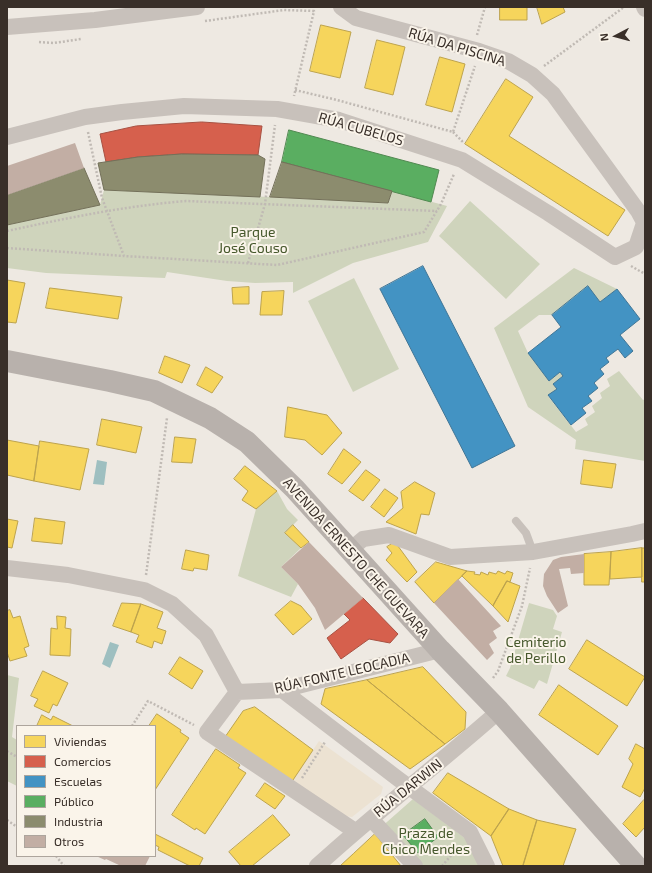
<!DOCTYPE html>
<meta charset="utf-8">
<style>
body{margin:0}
#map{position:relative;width:652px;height:873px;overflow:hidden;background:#eee9e2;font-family:"Exo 2",sans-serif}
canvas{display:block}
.frame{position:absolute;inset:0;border:8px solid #392f29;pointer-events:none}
.legend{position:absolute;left:16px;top:725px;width:140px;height:132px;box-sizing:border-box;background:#faf4ea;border:1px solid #ada59d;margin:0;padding:5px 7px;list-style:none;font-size:12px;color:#392f29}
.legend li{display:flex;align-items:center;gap:8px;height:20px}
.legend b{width:20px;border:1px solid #ada59d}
.north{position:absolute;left:596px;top:16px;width:40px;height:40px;-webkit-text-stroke:3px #faf4ea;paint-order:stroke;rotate:264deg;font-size:11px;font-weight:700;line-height:16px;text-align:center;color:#392f29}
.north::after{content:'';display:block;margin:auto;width:14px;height:18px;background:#392f29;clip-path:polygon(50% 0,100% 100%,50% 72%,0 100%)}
</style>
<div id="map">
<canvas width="652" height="873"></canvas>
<div class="frame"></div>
<ul class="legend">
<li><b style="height:11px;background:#f6d55c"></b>Viviendas</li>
<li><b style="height:11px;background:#d6604d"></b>Comercios</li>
<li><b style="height:11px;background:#4393c3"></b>Escuelas</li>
<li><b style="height:11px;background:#5aae61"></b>Público</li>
<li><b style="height:11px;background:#8c8c6e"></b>Industria</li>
<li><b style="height:11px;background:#c2aea4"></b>Otros</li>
</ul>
<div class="north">N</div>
</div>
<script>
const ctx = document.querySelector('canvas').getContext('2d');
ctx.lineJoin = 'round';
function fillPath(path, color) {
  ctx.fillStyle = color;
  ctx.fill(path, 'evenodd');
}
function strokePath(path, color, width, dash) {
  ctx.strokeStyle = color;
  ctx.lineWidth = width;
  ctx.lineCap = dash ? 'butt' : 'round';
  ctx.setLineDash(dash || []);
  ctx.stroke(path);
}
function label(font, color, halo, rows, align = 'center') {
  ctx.font = font + ' "Exo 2",sans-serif';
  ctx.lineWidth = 4;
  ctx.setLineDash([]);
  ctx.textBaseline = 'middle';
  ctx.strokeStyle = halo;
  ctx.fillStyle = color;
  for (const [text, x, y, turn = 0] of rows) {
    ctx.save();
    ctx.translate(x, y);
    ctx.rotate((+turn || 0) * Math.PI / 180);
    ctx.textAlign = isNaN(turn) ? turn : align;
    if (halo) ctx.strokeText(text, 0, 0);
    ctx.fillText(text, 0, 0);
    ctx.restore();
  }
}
const green = new Path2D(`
 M104 190 270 197 388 203 392 191 447 206 428 242 353 263 293 293V282L255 283 227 281 167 272 165 278 46 273 7 268V225L100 205Z
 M470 201 540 264 506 299 439 236Z
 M574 268 617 289 600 302 588 287 552 315H539L518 331 528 353 549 381 560 372 563 376 553 384 557 389 548 396 576 432 588 425 585 419 595 412 592 406 602 398 600 393 610 386 607 379 619 371 643 400 645 399V461L575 449 576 440 528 407 494 328Z
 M354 278 399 369 353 392 308 301Z
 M277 491 287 509 298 520 285 533 301 548 281 567 298 584 291 597 238 576 256 509Z
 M529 603 553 610 557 616 553 629 562 632 547 684 539 680 534 689 506 676 510 668Z
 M7 675 19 678 12 737 17 740V786L7 781Z
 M413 799 465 838 482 866H415L379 829Z`);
const plaza = new Path2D(`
 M319 741 383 787 381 794 352 817 344 816 291 783Z`);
const water = new Path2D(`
 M97 460 107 462 104 485 93 484Z
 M110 642 119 645 110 668 102 664Z`);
const homes = new Path2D(`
 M500 7H527V20H500Z
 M537 7H563L565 12 542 24Z
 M321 25 351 32 340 78 310 71Z
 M377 40 405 47 393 95 365 88Z
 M440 57 465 64 452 112 426 105Z
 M506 79 533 97 509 136 625 210 608 236 465 144Z
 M7 280 25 283 16 323 7 322Z
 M249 287V304H233L232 288Z
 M50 288 122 297 118 319 46 308Z
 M284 291 282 315H260L262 292Z
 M165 356 190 365 182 383 159 373Z
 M206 367 223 377 212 393 197 385Z
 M288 407 327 415 342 433 322 455 305 440 285 437Z
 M102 419 142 427 136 453 97 445Z
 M175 437 196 439 192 463 172 462Z
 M7 440 39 446 34 481 7 475Z
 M40 441 89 449 80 490 34 481Z
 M344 449 361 462 342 484 328 474Z
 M584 460 616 464 612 488 581 484Z
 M245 466 277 491 256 509 242 500 248 491 234 479Z
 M366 470 380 480 363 501 349 491Z
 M415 482 435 493 429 515 421 514 416 534 386 522 403 508 401 492Z
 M385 489 398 498 384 517 371 507Z
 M35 518 65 522 62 544 32 541Z
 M7 519 18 521 12 548 7 547Z
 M293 525 309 542 301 548 285 533Z
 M395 542 417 572 407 582 386 560 392 553 387 547Z
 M642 548V577L610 579 611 552Z
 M642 548H645V582H642Z
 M186 550 209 555 207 570 194 568 193 571 182 569Z
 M611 552 609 585H584V554Z
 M436 562 467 571 434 603 415 582Z
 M467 571 475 572 474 574 480 575 481 572 488 575 489 572 496 574 498 571 505 574 507 571 513 573 510 582 507 581 493 606 462 576Z
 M507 581 520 586 508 622 493 606Z
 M291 601 301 606 312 619 293 635 275 615Z
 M122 603 141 604 131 632 113 626Z
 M141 604 163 612 157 628 166 631 162 644 154 641 152 648 136 642 139 635 131 632Z
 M10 610 13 618 20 616 29 646 24 648 27 656 10 661 7 652V611Z
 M57 616 66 617 65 628 71 629 70 656 50 655 51 628 57 629Z
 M587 640 645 677 627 706 569 669Z
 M180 657 203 671 192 689 169 674Z
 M423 667 466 712 465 729 445 744 367 680Z
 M43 671 68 683 57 706 53 704 49 713 34 706 38 699 31 696Z
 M367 680 445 744 410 769 321 704 325 689Z
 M559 685 618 726 598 755 539 715Z
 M255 707 313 750 291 783 225 737 243 711Z
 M157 714 181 730 180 732 189 738 155 790V726H149Z
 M42 715 51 720 53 716 73 726H37Z
 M636 744 645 749V788L640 797 622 787 633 764 629 759Z
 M216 749 240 765 238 768 246 773 205 834 196 828 195 830 172 815Z
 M448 773 509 809 491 836 433 793Z
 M265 783 285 796 275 809 256 796Z
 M644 800 645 801V827L636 837 623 824Z
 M509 809 537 820 523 866H503L491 836Z
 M273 815 290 835 252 866H241L229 852Z
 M537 820 576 829 563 866H523Z
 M155 834 203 858 199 866H190L158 850 159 847 155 845Z
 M375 834 401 866H340L353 854Z`);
const shops = new Path2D(`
 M202 122 262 126 258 155 182 154 138 157 106 162 100 134 136 126Z
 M363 598 398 634 390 643 369 639 341 659 327 638 350 620 344 614Z`);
const schools = new Path2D(`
 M423 266 515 446 472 468 380 289Z
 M588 286 600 302 617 289 640 319 620 335 633 351 625 358 618 349 606 358 609 362 600 369 604 374 594 383 598 388 588 396 592 401 582 408 586 413 571 425 548 395 557 389 553 384 563 376 560 372 549 381 528 353 561 327 552 315Z`);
const public = new Path2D(`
 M289 130 439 170 431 202 282 162Z
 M425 819 438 837 418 853 403 835Z`);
const industry = new Path2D(`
 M182 154 258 155 265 159 260 197 104 190 98 163 138 157Z
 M282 162 392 191 388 203 270 197Z
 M84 168 100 205 7 225V195Z`);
const building = new Path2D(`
 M75 143 84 168 7 195V166Z
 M309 542 363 598 325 630 315 608 298 584 281 567Z
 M584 554V573L571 574 570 568 559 569 568 606 558 613 547 596 543 586 544 574 553 560 561 557Z
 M458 579 501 626 493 631 497 638 489 644 494 653 487 660 434 603Z
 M96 856H150L145 866H121L106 859 105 860Z`);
const path = new Path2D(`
 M205 21 284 10 314 11 294 96
 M477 35 485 7
 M39 42 54 43 81 39
 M544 66 624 7
 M295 90 337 100 453 132 475 66
 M88 132 102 198 124 256 277 265 424 232 441 204 454 174
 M453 132 462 141V144
 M7 231C67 218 125 206 186 201L437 211
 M7 248 124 256
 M248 263 265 204 275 125
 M631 266 645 274
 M146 575 167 418
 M493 678 498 671 522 606 530 568
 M132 726 148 701 194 725
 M7 751 17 757
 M302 778 325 742
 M7 820 17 827
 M56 856 64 866
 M442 866 460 845`);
const lane = new Path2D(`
 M516 521 526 533 533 552`);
const street = new Path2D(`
 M341 7 356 18 479 51 508 61 532 75 553 94 638 211 645 224
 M644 7 645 9
 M7 27 95 20 197 7
 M7 137 85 117 122 112 184 106 277 109 339 120 462 160 548 213 615 257 636 247 644 223
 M350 550 363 539 389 535 450 557 533 552 632 534 645 531
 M7 568 68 575 144 590 172 604 206 635 237 692
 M282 690 397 778 470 832 487 866
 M237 692 207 732 355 831
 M237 692 282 690 440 650
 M371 819 415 866
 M317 866C376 812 439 764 499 711`);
const secondary = new Path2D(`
 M7 361 110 381 154 391 210 418 247 442 295 489 440 650 499 711 636 866`);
const streetNames = [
 ["RÚA DA PISCINA",457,47,17],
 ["RÚA CUBELOS",361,129,16],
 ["AVENIDA ERNESTO CHE GUEVARA",356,558,48],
 ["RÚA FONTE LEOCADIA",342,673,-13],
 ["RÚA DARWIN",408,788,-39]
];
const parkNames = [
 ["Parque",253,232],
 ["José Couso",253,248],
 ["Cemiterio",536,642],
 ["de Perillo",536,658],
 ["Praza de",426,833],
 ["Chico Mendes",426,849]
];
fillPath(green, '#cfd4bc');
fillPath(plaza, '#ece2d2');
fillPath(water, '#9ebfc0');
fillPath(homes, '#f6d55c');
strokePath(homes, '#bda34d', 1);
fillPath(shops, '#d6604d');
strokePath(shops, '#a75142', 1);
fillPath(schools, '#4393c3');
strokePath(schools, '#407595', 1);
fillPath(public, '#5aae61');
strokePath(public, '#508850', 1);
fillPath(industry, '#8c8c6e');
strokePath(industry, '#737059', 1);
fillPath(building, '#c2aea4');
strokePath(path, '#c0bab4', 2.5, [2, 2]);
strokePath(lane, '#c8c1bb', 8);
strokePath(street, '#c8c1bb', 16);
strokePath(secondary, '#b8b1ac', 22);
label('14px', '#392f29', '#faf4ea', streetNames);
label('14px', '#46582c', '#faf4ea', parkNames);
</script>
